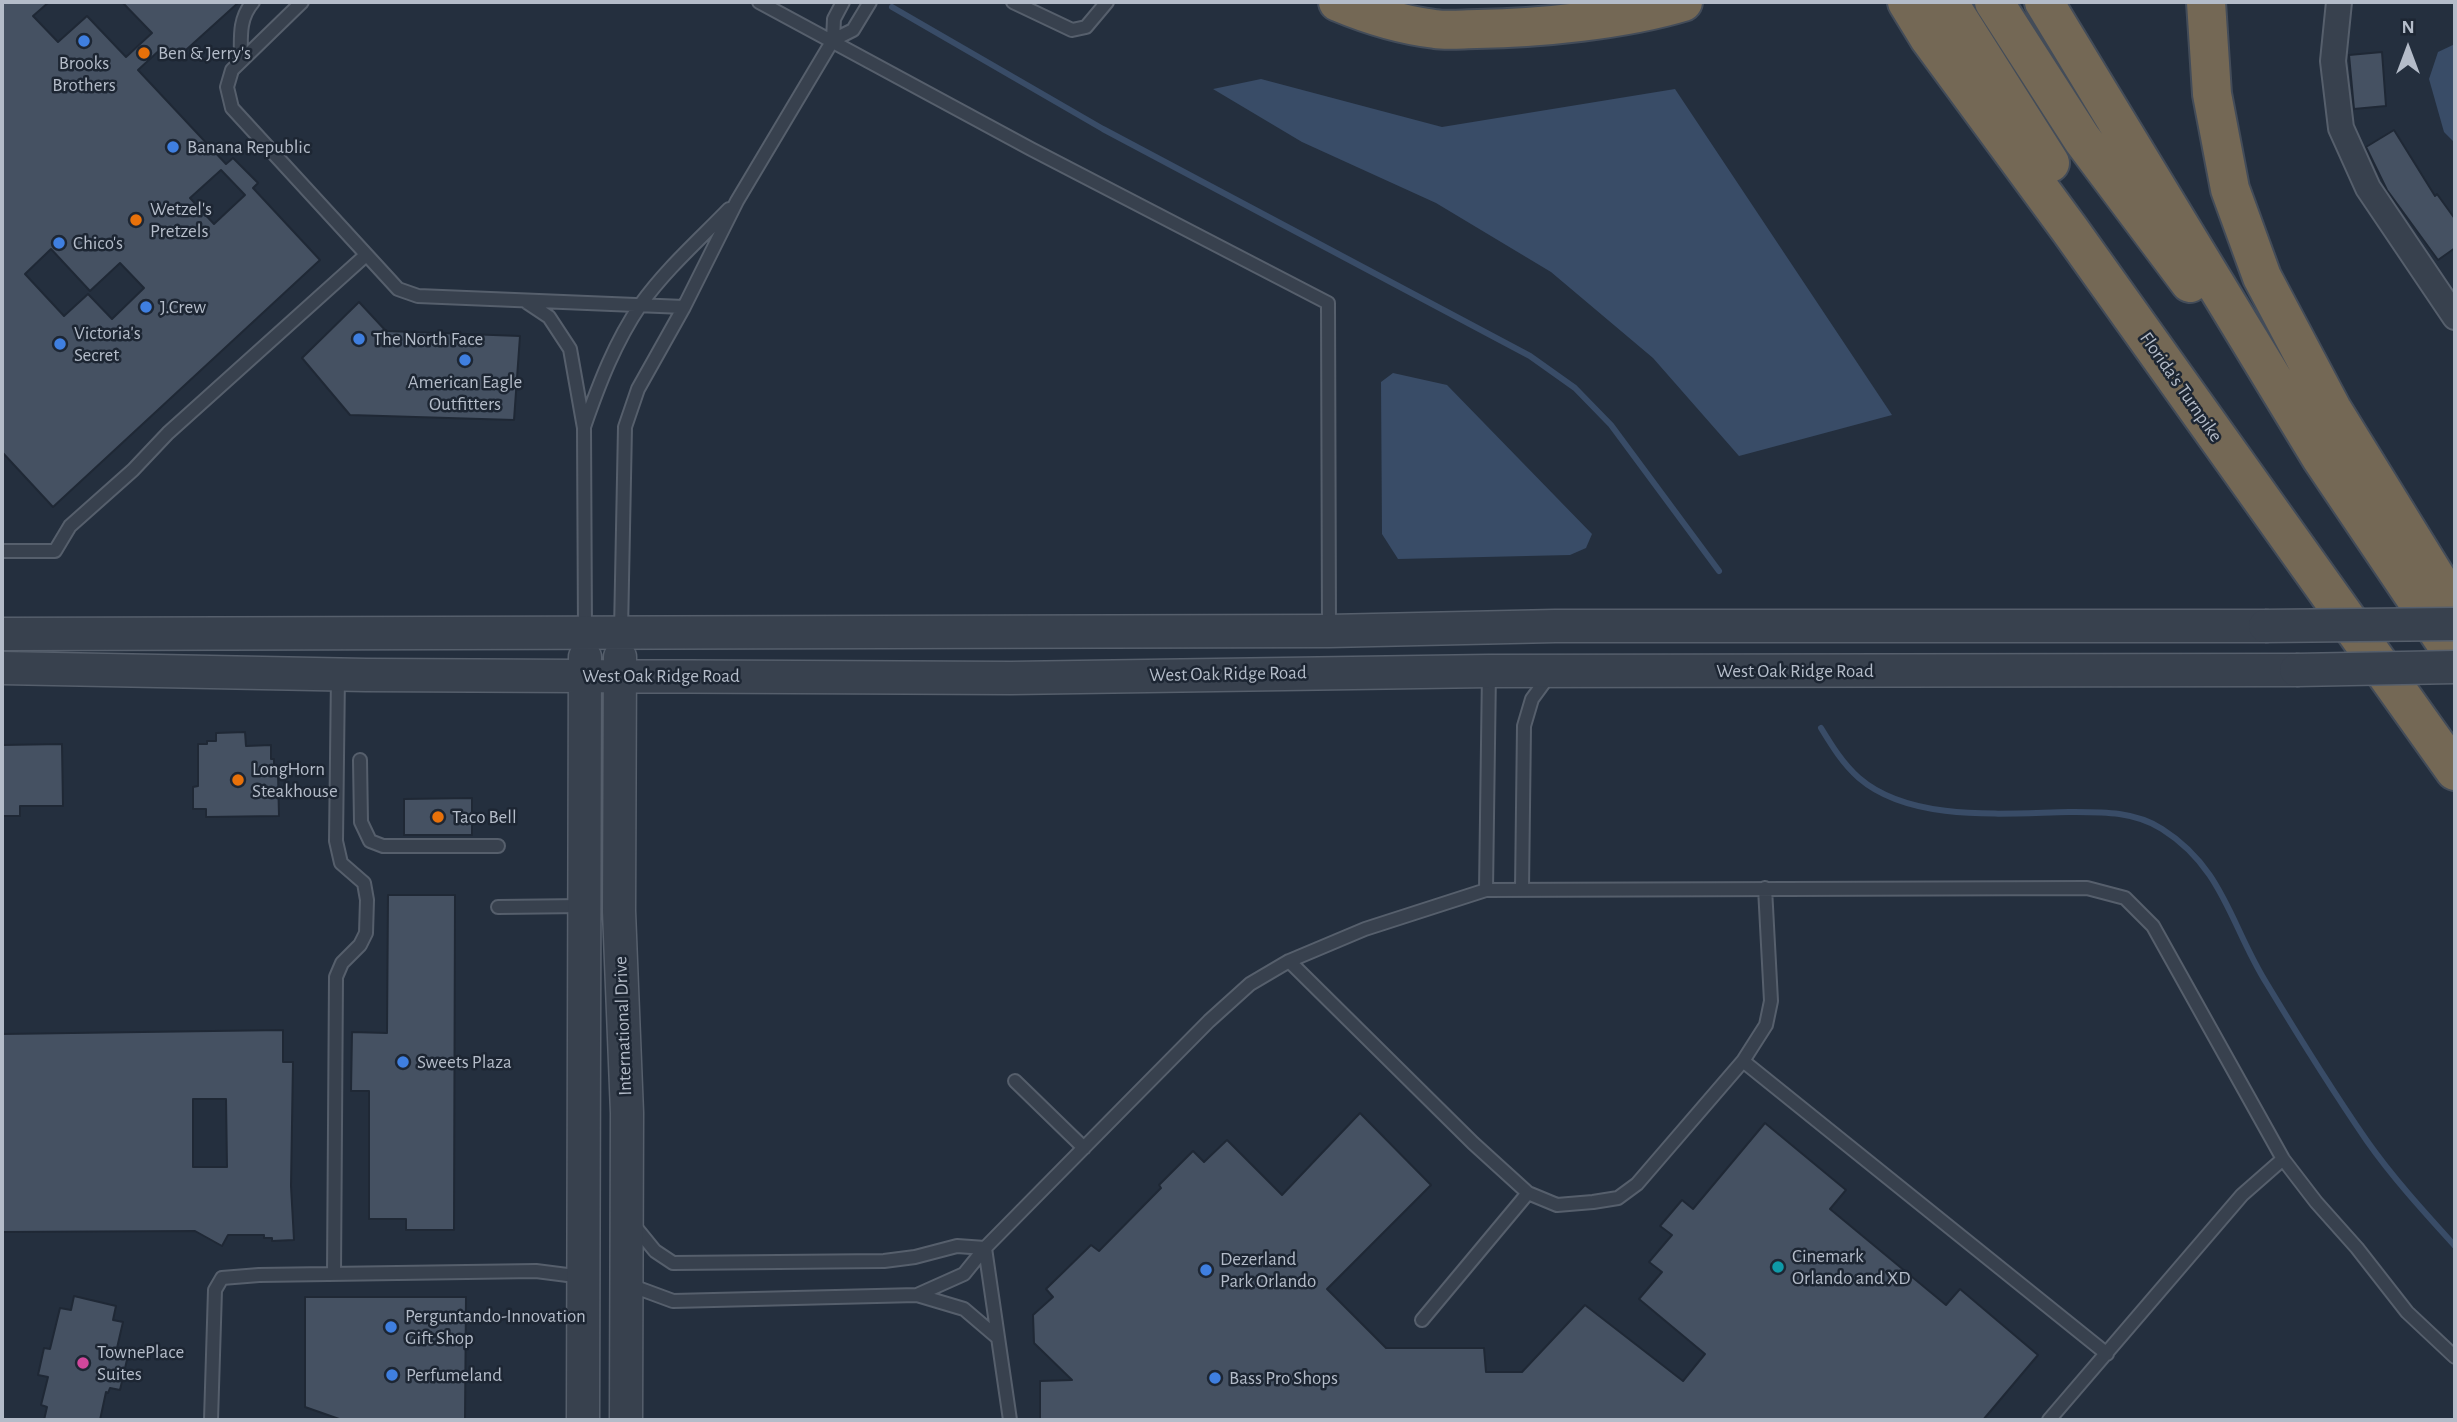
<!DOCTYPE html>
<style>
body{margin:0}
#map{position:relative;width:2457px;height:1422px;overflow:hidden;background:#242f3e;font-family:"Alegreya Sans",sans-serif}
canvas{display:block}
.frame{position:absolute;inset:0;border:4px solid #b4bcc9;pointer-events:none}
.north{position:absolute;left:2373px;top:14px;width:70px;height:70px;-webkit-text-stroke:5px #1d2633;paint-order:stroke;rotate:0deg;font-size:19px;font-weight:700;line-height:28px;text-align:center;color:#b4bcc9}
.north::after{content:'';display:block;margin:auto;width:24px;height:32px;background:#b4bcc9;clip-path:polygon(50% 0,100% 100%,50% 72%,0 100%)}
</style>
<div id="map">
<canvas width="2457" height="1422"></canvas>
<div class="frame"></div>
<div class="north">N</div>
</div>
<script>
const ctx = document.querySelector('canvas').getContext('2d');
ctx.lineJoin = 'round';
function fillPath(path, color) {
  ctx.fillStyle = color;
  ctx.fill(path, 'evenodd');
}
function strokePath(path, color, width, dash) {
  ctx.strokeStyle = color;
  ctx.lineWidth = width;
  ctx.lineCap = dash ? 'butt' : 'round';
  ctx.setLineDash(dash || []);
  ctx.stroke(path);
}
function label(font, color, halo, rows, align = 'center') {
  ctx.font = font + ' "Alegreya Sans",sans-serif';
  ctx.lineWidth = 5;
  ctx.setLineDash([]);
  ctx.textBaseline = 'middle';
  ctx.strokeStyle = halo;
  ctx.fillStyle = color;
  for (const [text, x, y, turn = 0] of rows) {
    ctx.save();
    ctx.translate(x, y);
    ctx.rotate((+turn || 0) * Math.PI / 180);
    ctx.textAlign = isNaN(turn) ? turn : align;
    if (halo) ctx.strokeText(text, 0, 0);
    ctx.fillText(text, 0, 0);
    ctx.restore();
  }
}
const water = new Path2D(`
 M2455 44V143L2444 132 2429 79 2438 52Z
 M1261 79 1442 127 1675 89 1892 415 1739 456 1653 358 1551 272 1436 203 1302 142 1213 89Z
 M1393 373 1447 385 1592 534 1586 548 1570 555 1398 559 1382 534 1381 382Z`);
const stream = new Path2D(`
 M892 7 1103 129 1530 356 1575 388 1611 425 1719 571
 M1821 728C1832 746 1843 764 1859 778 1911 823 2006 813 2069 812 2101 812 2134 811 2162 829 2224 868 2231 927 2267 984 2299 1037 2332 1090 2367 1141 2393 1178 2425 1213 2455 1246`);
const building = new Path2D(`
 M2 2H49L33 16 58 42 87 16 126 57 152 33 122 2H239L176 59 164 46 138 70 226 164 233 158 258 183 253 188 320 260 53 507 2 452ZM221 170 245 195 214 224 190 198ZM51 249 90 291 120 263 144 288 112 319 88 294 64 316 25 274Z
 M2382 52 2386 106 2354 109 2349 55Z
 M2394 130 2435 196 2437 194 2455 219V248L2438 260 2387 190 2366 147Z
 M359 302 386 331 520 336 514 420 350 415 302 358Z
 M245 732 246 746 271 745V759H274V774L278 773 279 816 206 817V809H193V787L198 786V744H207V741H216V733Z
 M62 744 63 806H20V816H2V745Z
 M472 798V835H404V799Z
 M388 895H455L454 1230H406V1219H369V1091H351L352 1032 387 1033Z
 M283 1030V1062H293L291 1186 294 1240 272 1241V1238H264V1235H228L222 1246 195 1231 2 1232V1034ZM193 1099H226L227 1167H193Z
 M1360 1113 1431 1185 1327 1289 1386 1348H1484L1486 1372H1522L1585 1305 1683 1381 1705 1354 1639 1299 1662 1272 1649 1262 1672 1235 1660 1226 1682 1200 1693 1209 1765 1123 1846 1190 1830 1209 1946 1305 1960 1289 2038 1355 1983 1420H1040V1381L1072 1380 1034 1343 1033 1315 1053 1297 1046 1289 1091 1245 1099 1251 1161 1188 1159 1185 1193 1151 1204 1162 1227 1140 1282 1195Z
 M74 1296 116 1306 113 1320 123 1322 117 1348 129 1351 120 1390 110 1388 108 1393 106 1392 100 1420H44L47 1407 41 1405 48 1377 38 1375 44 1348 50 1349 60 1308 71 1310Z
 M305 1297H466L465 1420H342L305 1407Z`);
const service = new Path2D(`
 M302 2 232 70 227 87 232 108 398 289 418 296 684 307
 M759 2 1031 149 1328 303 1329 631
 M1013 2 1072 30 1086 27 1107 2
 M833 40 853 30 870 2
 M241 61C241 39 238 19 253 2
 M525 301 549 317 570 349 584 428 585 632
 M584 427C599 384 615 342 641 304 666 269 699 240 729 209
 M2 551H55L70 526 133 470 168 433 366 255
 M621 631 625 427 638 389 684 307 737 201 833 40 834 19 843 2
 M360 760 361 822 370 841 383 846H498
 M1522 889 1524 726 1532 699 1551 673
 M1486 890 1489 671
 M498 907 583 906
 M1289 961 1473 1143 1528 1193 1557 1205 1593 1202 1618 1198 1637 1184 1743 1061 2107 1354
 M1743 1061 1766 1025 1771 1001 1765 888
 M1015 1081 1084 1148
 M633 1224 655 1251 673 1263 884 1261 915 1257 957 1246 985 1248
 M985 1248 1010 1420
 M334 1274 336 977 342 963 360 945 366 933 367 900 364 883 341 863 336 841 338 675
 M627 1284 673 1301 917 1295 964 1309 998 1338
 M917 1295 964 1274 985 1248 1123 1108 1209 1021 1250 984 1289 961 1365 929 1486 890 2087 888 2125 898 2153 926 2283 1159 2316 1202 2357 1248 2407 1312 2455 1357
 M1422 1320 1528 1193
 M211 1420 215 1290 222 1278 259 1275 536 1271 583 1277
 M2049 1420 2242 1195 2283 1159`);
const minor = new Path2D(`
 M2339 2 2333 61 2341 128 2368 188 2455 317`);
const tertiary = new Path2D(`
 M2 634 1329 631 1555 626H2265
 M620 657 619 911 627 1113 626 1420
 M2 668 366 675 1011 678 1489 671 2296 670
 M583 1420 585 657`);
const motorway = new Path2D(`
 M1338 2C1369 15 1401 25 1435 29 1448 31 1464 29 1477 29 1540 28 1623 20 1683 2
 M1907 2 1929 38 2070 230 2455 771
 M1948 2 2050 163
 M1994 2 2082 139 2190 283
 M2044 2 2321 458 2455 657
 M2206 2 2212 94 2230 189 2262 277 2332 409 2440 584 2450 629`);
const tertiaryBridge = new Path2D(`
 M2265 626 2455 624
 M2296 670 2455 667`);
const markers = [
 [84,41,7,"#3f7fe0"],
 [144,53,7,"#e8710a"],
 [173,147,7,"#3f7fe0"],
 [136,220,7,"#e8710a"],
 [59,243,7,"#3f7fe0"],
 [146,307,7,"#3f7fe0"],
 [359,339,7,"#3f7fe0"],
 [60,344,7,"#3f7fe0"],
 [465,360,7,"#3f7fe0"],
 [238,780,7,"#e8710a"],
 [438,817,7,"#e8710a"],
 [403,1062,7,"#3f7fe0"],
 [1778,1267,7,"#0f9aa8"],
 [1206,1270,7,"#3f7fe0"],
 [391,1327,7,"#3f7fe0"],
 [83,1363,7,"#d1479c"],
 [392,1375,7,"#3f7fe0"],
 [1215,1378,7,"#3f7fe0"]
];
const poiNames = [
 ["Ben & Jerry's",158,53],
 ["Brooks",84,63,"center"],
 ["Brothers",84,85,"center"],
 ["Banana Republic",187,147],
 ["Wetzel's",150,209],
 ["Pretzels",150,231],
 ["Chico's",73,243],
 ["J.Crew",160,307],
 ["Victoria's",74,333],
 ["Secret",74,355],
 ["The North Face",373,339],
 ["American Eagle",465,382,"center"],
 ["Outfitters",465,404,"center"],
 ["LongHorn",252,769],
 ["Steakhouse",252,791],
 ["Taco Bell",452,817],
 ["Sweets Plaza",417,1062],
 ["Cinemark",1792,1256],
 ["Orlando and XD",1792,1278],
 ["Dezerland",1220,1259],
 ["Park Orlando",1220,1281],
 ["Perguntando-Innovation",405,1316],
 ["Gift Shop",405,1338],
 ["TownePlace",97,1352],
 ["Suites",97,1374],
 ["Perfumeland",406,1375],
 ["Bass Pro Shops",1229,1378]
];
const streetNames = [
 ["Florida's Turnpike",2181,387,55],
 ["West Oak Ridge Road",1795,671],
 ["West Oak Ridge Road",1228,674,-1],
 ["West Oak Ridge Road",661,676],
 ["International Drive",623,1026,-92]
];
fillPath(water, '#394c67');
strokePath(stream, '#394c67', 6);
fillPath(building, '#455162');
strokePath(building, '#1f2835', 2);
strokePath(service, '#565f6c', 16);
strokePath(minor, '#565f6c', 28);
strokePath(tertiary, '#565f6c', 35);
strokePath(motorway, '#434c59', 42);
strokePath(service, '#38414e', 12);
strokePath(minor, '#38414e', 24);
strokePath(tertiary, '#38414e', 32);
strokePath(motorway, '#746855', 38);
strokePath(tertiaryBridge, '#565f6c', 35, []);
strokePath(tertiaryBridge, '#38414e', 32);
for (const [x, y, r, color] of markers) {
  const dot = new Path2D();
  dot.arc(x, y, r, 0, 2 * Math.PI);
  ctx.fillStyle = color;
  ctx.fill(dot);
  strokePath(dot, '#1d2633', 2.5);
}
label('19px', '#b4bcc9', '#1d2633', poiNames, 'left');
label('19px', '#b4bcc9', '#1d2633', streetNames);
</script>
